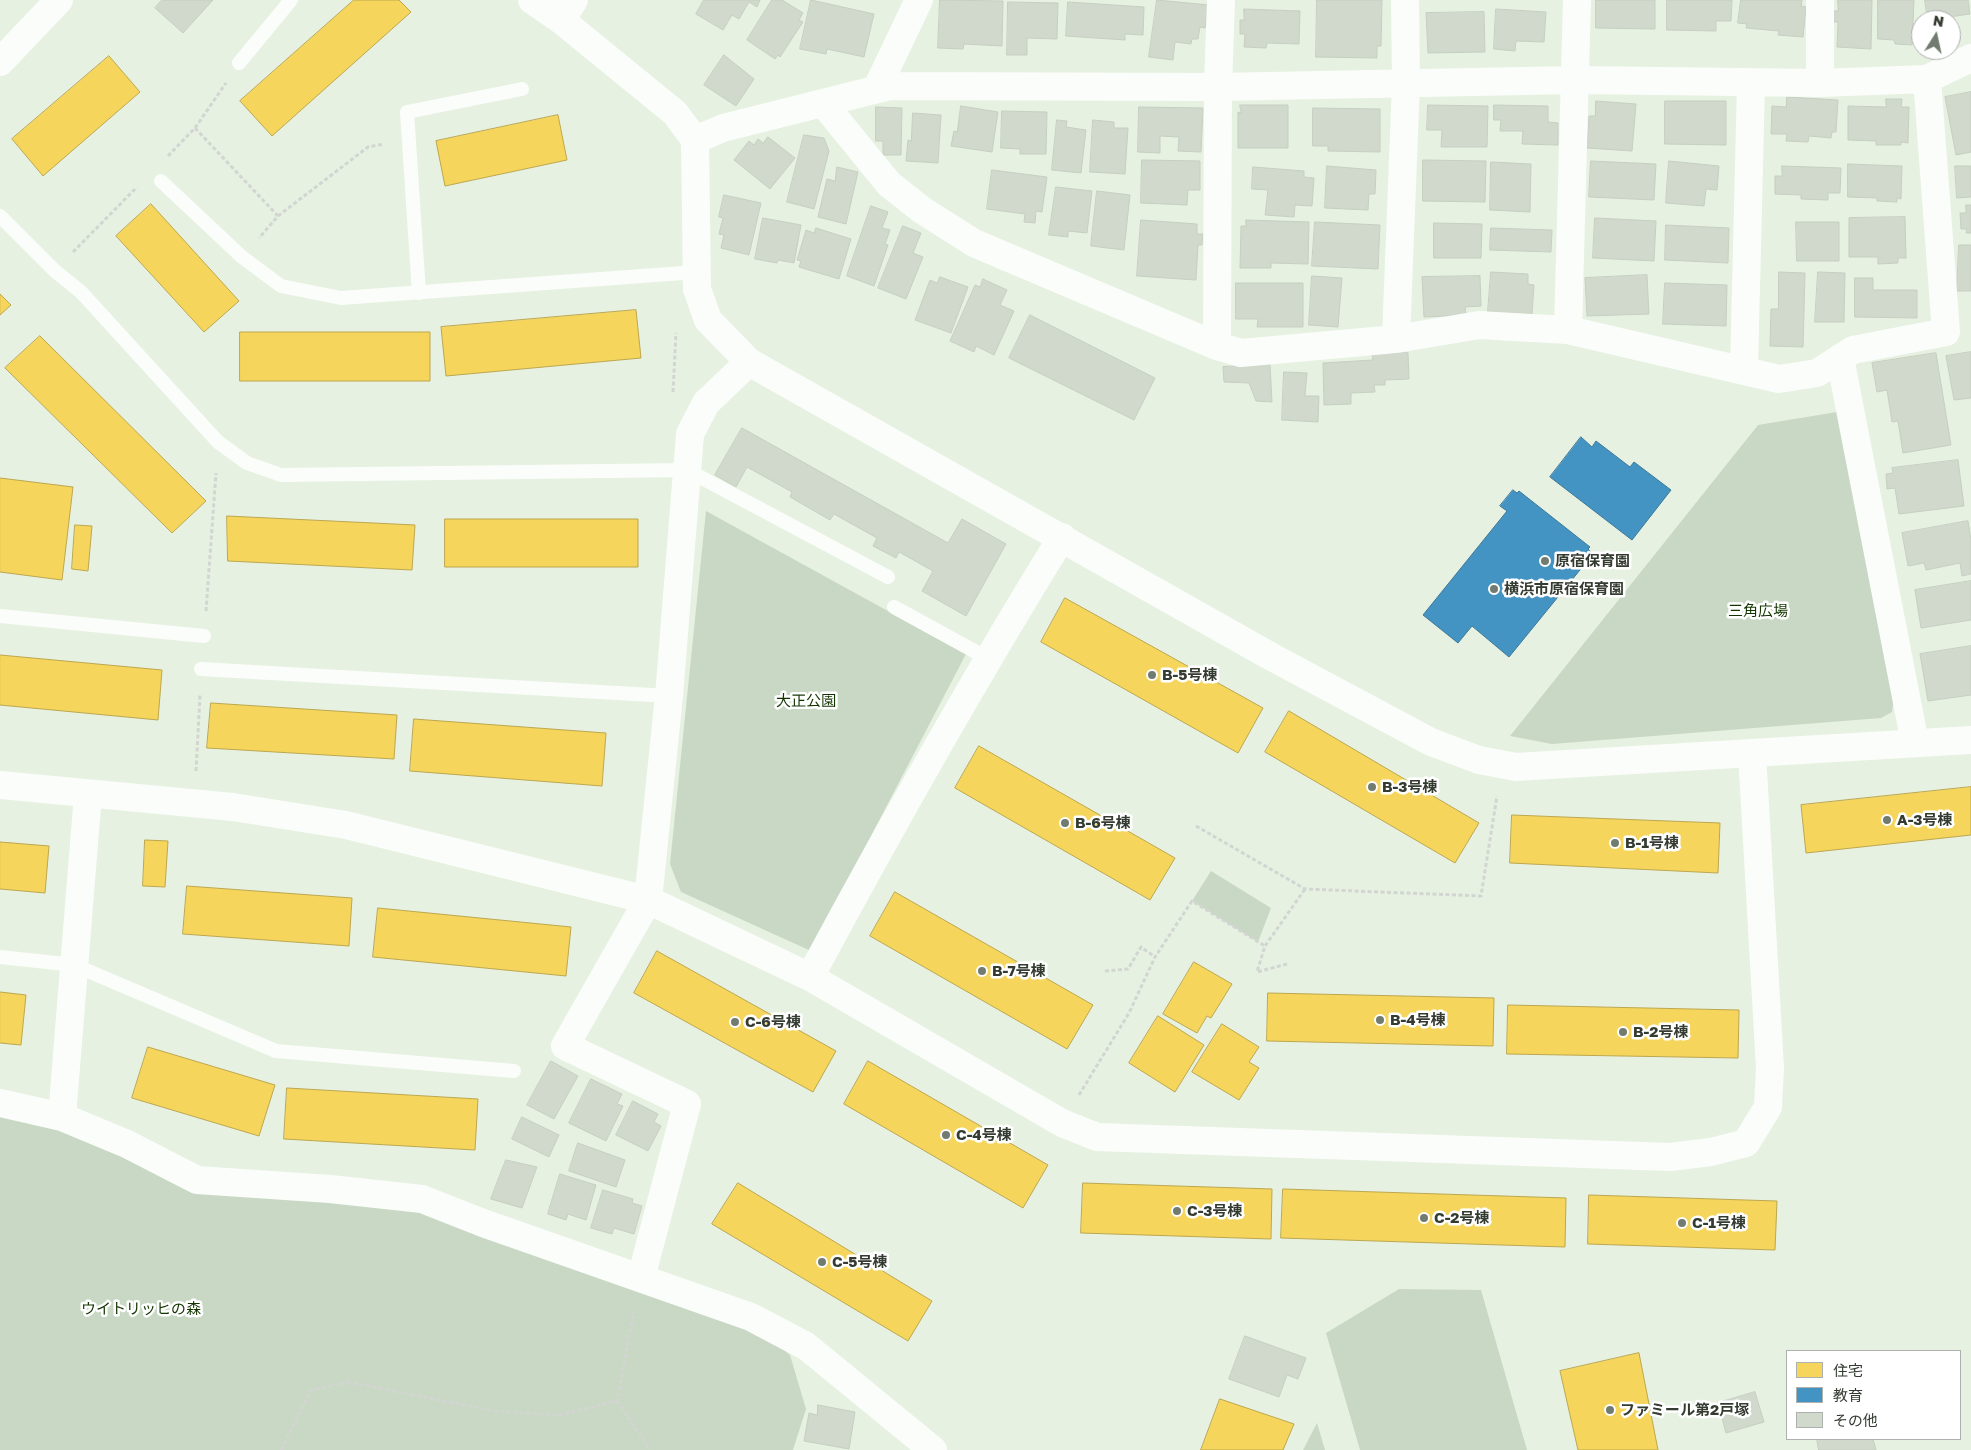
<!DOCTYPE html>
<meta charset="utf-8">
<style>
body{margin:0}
#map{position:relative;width:1971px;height:1450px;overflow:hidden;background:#e6f1e1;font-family:"Golos Text","Noto Sans JP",sans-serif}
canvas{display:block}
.legend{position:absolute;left:1786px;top:1350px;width:175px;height:90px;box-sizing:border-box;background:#fff;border:1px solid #aeb1ad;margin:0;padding:6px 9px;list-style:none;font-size:15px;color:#343c31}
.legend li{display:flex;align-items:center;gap:10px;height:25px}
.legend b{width:25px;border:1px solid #aeb1ad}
.north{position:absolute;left:1911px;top:10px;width:50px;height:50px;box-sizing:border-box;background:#fff;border:1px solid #aeb1ad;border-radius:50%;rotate:10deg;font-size:14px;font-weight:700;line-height:20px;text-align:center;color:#343c31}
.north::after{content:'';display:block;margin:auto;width:18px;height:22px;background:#727b6f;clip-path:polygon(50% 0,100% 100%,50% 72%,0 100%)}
</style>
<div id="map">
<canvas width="1971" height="1450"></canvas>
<ul class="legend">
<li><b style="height:14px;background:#f6d55c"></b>住宅</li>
<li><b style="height:14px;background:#4393c3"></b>教育</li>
<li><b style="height:14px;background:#d0d9cc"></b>その他</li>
</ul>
<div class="north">N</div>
</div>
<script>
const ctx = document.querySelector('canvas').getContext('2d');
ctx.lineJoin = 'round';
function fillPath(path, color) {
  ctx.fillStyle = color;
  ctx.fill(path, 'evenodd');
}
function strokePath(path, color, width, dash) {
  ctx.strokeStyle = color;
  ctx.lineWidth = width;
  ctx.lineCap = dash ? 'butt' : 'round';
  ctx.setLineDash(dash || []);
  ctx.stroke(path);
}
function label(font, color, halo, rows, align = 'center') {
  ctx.font = font + ' "Golos Text","Noto Sans JP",sans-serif';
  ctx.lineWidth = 5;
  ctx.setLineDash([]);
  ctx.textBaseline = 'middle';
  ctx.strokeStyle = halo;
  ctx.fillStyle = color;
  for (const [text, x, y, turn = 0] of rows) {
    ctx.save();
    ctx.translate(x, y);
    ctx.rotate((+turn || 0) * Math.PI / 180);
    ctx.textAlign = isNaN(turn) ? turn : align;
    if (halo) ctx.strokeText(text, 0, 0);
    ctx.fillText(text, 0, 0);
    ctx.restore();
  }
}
const green = new Path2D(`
 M1837 412 1894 696 1892 712 1881 718 1552 744 1510 736 1758 425Z
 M706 511 966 654 811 951 681 892 670 864Z
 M1211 871 1271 908 1258 942 1192 901Z
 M0 1103 197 1180 422 1199 748 1320 790 1355 806 1409 793 1450H0Z
 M1399 1289 1481 1290 1527 1450H1360L1326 1333Z
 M1317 1423 1325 1450H1303Z`);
const homes = new Path2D(`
 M354 0H399L411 12 272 136 240 101Z
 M109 56 140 92 43 176 12 139Z
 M558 115 567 160 445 186 436 141Z
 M151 204 239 301 204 332 116 236Z
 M0 294 11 305 0 315Z
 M636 310 641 358 446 376 441 327Z
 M240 332H430V381H240Z
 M40 336 206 501 172 533 5 368Z
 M0 478 73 487 62 580 0 572Z
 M227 516 415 525 412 570 228 561Z
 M445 519H638V567H445Z
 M75 525 92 526 88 571 72 569Z
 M1065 598 1263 708 1238 753 1041 642Z
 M0 655 162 670 158 720 0 705Z
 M211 703 397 715 394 759 207 748Z
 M1289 711 1479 823 1455 863 1265 752Z
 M414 719 606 733 602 786 410 771Z
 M979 746 1175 858 1150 900 955 788Z
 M1971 787V835L1806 853 1801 805Z
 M1512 815 1720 823 1718 873 1510 863Z
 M145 840 168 841 165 887 143 886Z
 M0 842 49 846 45 893 0 889Z
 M187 886 352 898 349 946 183 934Z
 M895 892 1093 1005 1067 1049 870 936Z
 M378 908 571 927 566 976 373 957Z
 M657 951 836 1051 813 1092 634 993Z
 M1194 962 1232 984 1211 1018 1207 1016 1197 1033 1163 1014Z
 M0 992 26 995 21 1045 0 1043Z
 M1268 993 1494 998 1493 1046 1267 1041Z
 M1508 1005 1739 1010 1738 1058 1507 1054Z
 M1158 1016 1204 1045 1175 1092 1129 1063Z
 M1222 1024 1259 1047 1249 1062 1259 1068 1239 1100 1192 1072Z
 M148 1047 275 1085 259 1136 132 1098Z
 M868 1061 1048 1165 1023 1208 844 1104Z
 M287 1088 478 1099 475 1150 284 1139Z
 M738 1183 932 1301 908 1341 712 1224Z
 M1083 1183 1272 1189 1271 1239 1081 1233Z
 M1283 1189 1566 1198 1565 1247 1281 1238Z
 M1589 1195 1777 1201 1775 1250 1588 1244Z
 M1639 1353 1658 1450H1578L1560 1371Z
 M1220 1399 1294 1424 1283 1450H1201Z`);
const schools = new Path2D(`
 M1581 437 1592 447 1596 441 1630 467 1634 462 1671 490 1632 540 1550 477Z
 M1513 490 1517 493 1519 491 1590 547 1588 549 1593 554 1509 657 1472 626 1458 643 1423 615 1507 511 1500 506Z`);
const building = new Path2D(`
 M162 0H213L183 33 155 8Z
 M704 0H760L757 7 749 2 739 19 732 15 723 30 696 14Z
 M772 0H782L803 13 799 20 803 22 780 57 778 55 775 59 747 40Z
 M811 0 874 14 864 57 827 49 826 54 800 49Z
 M940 0 1003 1 1002 46 964 44 963 49 938 48Z
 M1157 0 1209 5 1205 28 1200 27 1198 39H1192L1191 44 1175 42 1173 60 1149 57Z
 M1317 0H1382L1381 46H1377V58L1316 57Z
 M1596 0H1655V29L1596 28Z
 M1667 0H1732L1731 21H1716V31L1667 30Z
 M1741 0H1802L1801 6 1806 7 1803 37 1778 35 1779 31 1746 28 1747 24 1738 23Z
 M1838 0H1872L1871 49 1837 47 1838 22H1832V11H1838Z
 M1878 0H1914L1912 45 1895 44 1894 40 1878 39Z
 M1925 0H1968L1970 14 1928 20Z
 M1008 2 1058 3 1057 39 1027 38V55H1007Z
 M1068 2 1144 7 1143 35 1125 34V40L1066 36Z
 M1244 9 1300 11 1299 44 1267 43 1266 48 1244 47 1245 34H1240V20H1244Z
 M1496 9 1546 12 1544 42 1516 41 1515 51 1494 49Z
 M1484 12 1485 52 1428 53 1426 13Z
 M724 55 754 79 736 106 704 85Z
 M1971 92V152L1956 155 1945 97Z
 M1787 97 1838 100 1836 132H1832L1831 138 1809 136 1808 142 1786 141 1787 134H1771L1772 106 1786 107Z
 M1886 99H1902L1901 107H1909L1908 143 1901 142V145H1876V141L1848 140V106L1886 107Z
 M1596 101 1636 104 1632 151 1587 148 1589 116H1595Z
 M1665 101H1726V145L1665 144Z
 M1240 105H1288V148H1238V112L1241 113Z
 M1428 105 1488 106 1487 147H1441L1442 130H1427Z
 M1494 105 1548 106V122L1558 123V145L1522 144 1523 131H1500L1501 120H1494Z
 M961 106 998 112 992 152 951 146 954 131 957 132Z
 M876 107 902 108 901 155H883V141H876Z
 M1139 107 1203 108 1201 152 1178 151 1179 137 1160 136V153L1138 152Z
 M1313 108 1380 109V152L1328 151V146H1313Z
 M1002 111 1047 112 1046 154H1020V149L1001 148Z
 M913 113 941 115 938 163 906 161 908 140 911 141Z
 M1057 120 1067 121 1066 127 1086 130 1081 173 1052 170Z
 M1093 120 1114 122V128H1128L1125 174 1090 172Z
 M804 135 824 138 829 151 814 209 787 202Z
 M768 137 795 158 770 189 734 160 749 141 754 145 758 139 763 143Z
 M1142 160 1200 161V190H1188L1187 205 1141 203Z
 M1423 160 1486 161 1485 202 1423 201Z
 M1591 161 1656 164 1654 200 1589 197Z
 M1669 161 1719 166 1717 190 1706 189 1704 206 1666 203Z
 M1491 162 1531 164 1530 212 1490 210Z
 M1848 164 1902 166 1901 199 1897 198V202L1877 201V198L1848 197Z
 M1327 166 1376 170 1375 194H1369L1368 210 1325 208Z
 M1782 166 1841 168 1840 193H1828V200L1801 199V195L1775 194V176H1782Z
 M1955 166H1971V197L1957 198Z
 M837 167 858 172 846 224 818 217 827 179 835 181Z
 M1253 167 1304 171V177L1314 178 1312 206 1295 205 1294 217 1265 215 1268 190 1252 189Z
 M992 170 1047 177 1042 212 1036 211 1035 223 1024 222 1025 214 987 209Z
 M1056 187 1092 191 1087 233 1068 231V237L1049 235Z
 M1097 191 1130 195 1124 250 1091 246Z
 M724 195 761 203 749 255 721 248 724 235 719 234 723 218 719 217Z
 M1966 205H1971V233H1966L1967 229H1961L1960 213H1966Z
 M871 206 888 212 882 228 890 230 885 244 888 245 874 286 847 276Z
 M1905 217 1906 258H1898V263L1878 264V257H1849V218Z
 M763 218 801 225 794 263 778 260 777 263 755 259Z
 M1595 218 1656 221 1654 261 1593 258Z
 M1141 220 1197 224V234H1203L1202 245H1198L1196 280 1137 276Z
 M1246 220 1309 222 1308 264 1271 263V268H1240L1241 226H1246Z
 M1315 222 1380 225 1378 269 1312 266Z
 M1796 222H1839V261H1797Z
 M1434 223 1482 224 1481 258H1434Z
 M1666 225 1729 228 1728 263 1665 260Z
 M903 226 921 233 913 253 923 257 906 299 878 288Z
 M816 228 851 239 839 279 799 267 801 261 797 260 806 230 814 233Z
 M1491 228 1552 230 1551 252 1490 250Z
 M1959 245H1971V291H1957Z
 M1491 272 1528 274V284L1534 285 1532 314 1488 312Z
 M1779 272 1805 273 1803 347 1770 346 1771 309H1778Z
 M1818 272 1845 273 1844 322H1815Z
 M1647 275 1649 314 1587 316 1585 278Z
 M1312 276 1342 278 1338 327 1309 325Z
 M1480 276 1481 306 1465 307 1466 315 1424 317 1422 277Z
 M940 277 968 287 951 333 915 320 930 280 937 283Z
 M1855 278H1873V290H1917V318L1855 317Z
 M983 279 1007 290 1000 305 1014 311 994 355 976 346 974 352 950 341 975 285 980 287Z
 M1236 283H1303V327H1257L1258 319H1236Z
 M1665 283 1727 285 1726 326 1663 324Z
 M1030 315 1155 378 1134 420 1009 358Z
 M1971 352V398L1954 400 1946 356Z
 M1408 353 1409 379 1385 380V385H1374L1375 392 1351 393V404L1324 405 1323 363 1373 360 1372 355Z
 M1936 353 1951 445 1903 453 1898 421 1892 422 1887 390 1877 392 1872 363Z
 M1270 365 1272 402 1256 401 1249 383 1224 382 1223 367Z
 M1284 372 1307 373 1305 396H1319L1318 422 1282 420Z
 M742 428 948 543 962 519 1006 544 966 616 922 591 933 571 899 552 896 558 873 546 877 538 834 514 830 520 790 497 792 492 747 467 736 487 715 475Z
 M1958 460 1964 506 1899 514 1895 488 1887 489 1886 474 1893 473 1892 468Z
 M1968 521 1971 540V574L1962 576 1960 563 1926 570 1924 563 1908 566 1902 533Z
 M1971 581V620L1921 628 1915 590Z
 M1971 646V695L1928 701 1920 654Z
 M551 1061 578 1076 554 1119 527 1105Z
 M591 1079 622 1094 617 1104 623 1106 606 1141 569 1123Z
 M633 1101 658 1114 654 1122 661 1126 648 1151 616 1135Z
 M522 1117 559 1135 549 1157 512 1139Z
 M578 1143 625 1160 616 1187 569 1171Z
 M506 1160 537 1167 522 1208 491 1199Z
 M560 1174 596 1185 586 1220 568 1214 566 1220 548 1214Z
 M603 1190 633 1199 632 1203 642 1206 634 1234 614 1228 612 1234 591 1228Z
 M1245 1336 1306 1358 1298 1379 1287 1375 1279 1397 1229 1379Z
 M1755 1392 1764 1422 1726 1433 1718 1403Z
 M818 1405 855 1412 849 1449 804 1441 809 1413 817 1415Z
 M1817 1439H1873L1876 1450H1819Z`);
const path = new Path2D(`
 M195 128 278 216 259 238
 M168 156 195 128 226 83
 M278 216 368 147 384 144
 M73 252 137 187
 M673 392 676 333
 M206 611 216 473
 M196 771 200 695
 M1196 826 1305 889 1481 896 1497 796
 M1287 964 1257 972 1265 946 1305 889
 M1105 971 1128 969 1141 947 1155 957
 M1079 1095 1129 1013 1155 957 1192 901 1265 946
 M617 1401 650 1450
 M281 1450 311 1390 349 1382 494 1411 560 1415 617 1401 634 1312`);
const service = new Path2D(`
 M239 63 291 0
 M161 181 242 257 281 286 341 298 697 272
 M0 216 55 271 81 292 218 442 247 463 281 475 687 470 888 577
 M419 293 407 112 522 89
 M894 607 987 658
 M0 616 204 636
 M201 669 669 696
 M0 957 74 965 276 1051 514 1071`);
const minor = new Path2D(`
 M1820 0V83
 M561 20 574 0
 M0 62 59 0
 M877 88 919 0
 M823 103 889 184 922 210 974 243 1217 346 1241 353 1396 339 1479 325 1568 330 1779 379 1817 373 1853 350 1946 332 1927 79
 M695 140 723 128 890 86 1218 87 1576 80 1820 83 1927 79 1971 58
 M1568 330 1577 0
 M1396 339 1406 83 1405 0
 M1217 346 1218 87 1221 0
 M1840 358 1915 743
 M1744 370 1751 84
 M0 785 233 807 346 825 648 900 810 977 1062 1123 1097 1137 1670 1157 1711 1152 1746 1143 1768 1107 1770 1068 1752 753
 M810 977C890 828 973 681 1062 537
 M0 1103 62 1117 127 1144 197 1180 330 1189 422 1199 483 1223 751 1317 806 1346 933 1450
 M62 1117 88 794
 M641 1278 687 1104 565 1046 648 900 669 696 690 434 706 403 749 362`);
const tertiary = new Path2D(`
 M532 0 561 20 675 113 695 140 697 289 708 320 749 362 1270 656 1431 742 1479 760 1516 767 1971 740`);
const markers = [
 [1545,561,5,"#727b6f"],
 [1494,589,5,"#727b6f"],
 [1152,675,5,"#727b6f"],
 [1372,787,5,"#727b6f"],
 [1887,820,5,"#727b6f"],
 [1065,823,5,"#727b6f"],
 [1615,843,5,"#727b6f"],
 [982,971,5,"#727b6f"],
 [1380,1020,5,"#727b6f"],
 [735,1022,5,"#727b6f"],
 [1623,1032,5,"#727b6f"],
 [946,1135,5,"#727b6f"],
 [1177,1211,5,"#727b6f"],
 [1424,1218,5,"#727b6f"],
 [1682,1223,5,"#727b6f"],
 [822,1262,5,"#727b6f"],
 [1610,1410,5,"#727b6f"]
];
const poiNames = [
 ["原宿保育園",1555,561],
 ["横浜市原宿保育園",1504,589],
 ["B-5号棟",1162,675],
 ["B-3号棟",1382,787],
 ["A-3号棟",1897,820],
 ["B-6号棟",1075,823],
 ["B-1号棟",1625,843],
 ["B-7号棟",992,971],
 ["B-4号棟",1390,1020],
 ["C-6号棟",745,1022],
 ["B-2号棟",1633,1032],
 ["C-4号棟",956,1135],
 ["C-3号棟",1187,1211],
 ["C-2号棟",1434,1218],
 ["C-1号棟",1692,1223],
 ["C-5号棟",832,1262],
 ["ファミール第2戸塚",1620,1410]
];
const parkNames = [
 ["三角広場",1758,611],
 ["大正公園",806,701],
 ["ウイトリッヒの森",141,1309]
];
fillPath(green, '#c9d8c4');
fillPath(homes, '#f6d55c');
strokePath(homes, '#bca74f', 1);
fillPath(schools, '#4393c3');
strokePath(schools, '#3e7997', 1);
fillPath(building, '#d0d9cc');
strokePath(building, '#c6cec1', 1);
strokePath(path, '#d2d5d1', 3, [4, 2.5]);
strokePath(service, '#fbfdfa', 14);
strokePath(minor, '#fbfdfa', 28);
strokePath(tertiary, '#fbfdfa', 28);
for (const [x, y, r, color] of markers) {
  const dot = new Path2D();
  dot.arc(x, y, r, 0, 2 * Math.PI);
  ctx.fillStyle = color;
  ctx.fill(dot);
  strokePath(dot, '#fff', 2);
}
label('bold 15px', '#343c31', '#fff', poiNames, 'left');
label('15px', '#123500', '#fff', parkNames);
</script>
